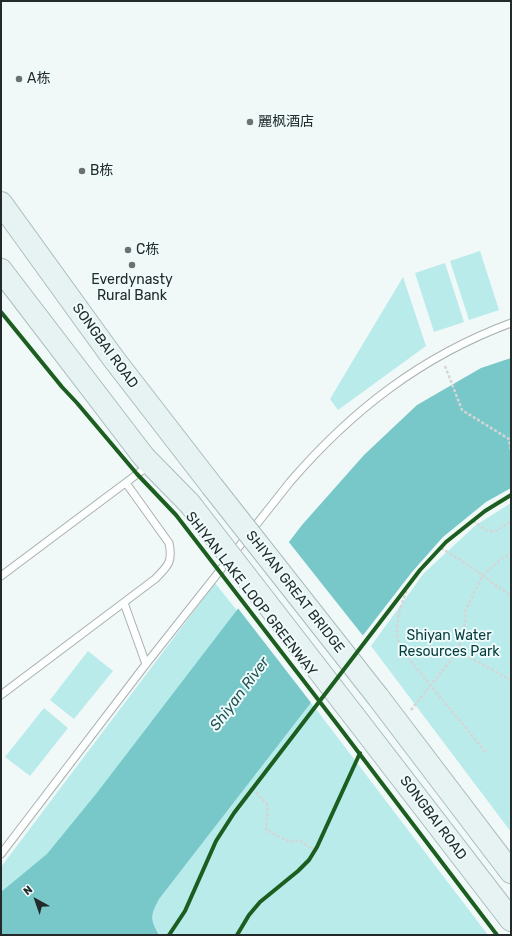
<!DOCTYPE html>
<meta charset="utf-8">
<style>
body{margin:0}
#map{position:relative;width:512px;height:936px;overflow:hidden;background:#f1f8f8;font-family:Rubik,sans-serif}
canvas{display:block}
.frame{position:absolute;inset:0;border:2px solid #242929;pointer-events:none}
.north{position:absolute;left:16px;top:880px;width:40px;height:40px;-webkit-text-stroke:3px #eefbfb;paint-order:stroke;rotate:320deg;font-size:11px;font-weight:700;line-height:16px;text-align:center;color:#242929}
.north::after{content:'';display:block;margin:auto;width:14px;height:18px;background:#242929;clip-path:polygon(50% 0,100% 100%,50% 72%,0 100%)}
</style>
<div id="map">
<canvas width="512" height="936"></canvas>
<div class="frame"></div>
<div class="north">N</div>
</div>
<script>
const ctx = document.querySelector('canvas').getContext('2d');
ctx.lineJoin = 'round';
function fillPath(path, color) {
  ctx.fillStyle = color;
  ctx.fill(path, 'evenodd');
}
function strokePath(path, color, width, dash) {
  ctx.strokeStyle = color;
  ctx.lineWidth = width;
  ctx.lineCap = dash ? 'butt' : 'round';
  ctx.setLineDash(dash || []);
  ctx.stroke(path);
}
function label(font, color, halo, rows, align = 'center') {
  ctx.font = font + ' Rubik,"Noto Sans SC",sans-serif';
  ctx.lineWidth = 4;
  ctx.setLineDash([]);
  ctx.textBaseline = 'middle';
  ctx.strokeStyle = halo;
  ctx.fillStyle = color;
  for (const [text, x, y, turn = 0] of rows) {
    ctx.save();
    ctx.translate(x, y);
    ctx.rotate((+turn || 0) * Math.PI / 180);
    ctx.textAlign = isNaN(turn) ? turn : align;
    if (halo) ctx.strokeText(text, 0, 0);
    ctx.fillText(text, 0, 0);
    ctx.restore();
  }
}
const green = new Path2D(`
 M480 251 499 310 469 320 450 261Z
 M445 263 464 322 434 332 415 273Z
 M403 277 426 346 338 410 330 399Z
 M511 503V832L371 646 424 573 476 525Z
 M215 583 319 713 488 935H1V867Z
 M88 651 113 671 74 719 50 700Z
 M44 708 68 728 30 776 5 757Z`);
const water = new Path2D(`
 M511 358V488L486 502 443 537 412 572 159 899C150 916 150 919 159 935H1V892L47 854 96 794 302 525 364 455 417 405 481 368Z`);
const pier = new Path2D(`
 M288 541 364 637 312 704 237 607Z`);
const path = new Path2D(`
 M445 366 462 410 509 439 511 451
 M473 521 486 530 494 532 511 522
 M441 548 468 565 511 596
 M408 586C402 604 392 626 400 645 402 650 406 654 409 659L487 754
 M456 650 511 680
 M411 710 450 661 458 647 464 630 466 609 483 575 500 560 511 553
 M253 788 268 806 266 830 290 842 299 840 315 851`);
const lane = new Path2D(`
 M1 576 148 466
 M124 603 146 664
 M1 695 155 579C168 566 173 562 169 543L126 483
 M1 854 146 664 290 482C352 410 422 356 511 323`);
const primary = new Path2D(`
 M1 203 113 358 212 486
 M1 270 144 457 190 504
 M378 697 511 872
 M354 716 511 920`);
const primaryBridge = new Path2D(`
 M212 486 378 697
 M190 504 354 716`);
const cycleway = new Path2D(`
 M1 312 62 387 77 403 137 474 176 515 340 728 497 935
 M169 935 185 911 216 841 234 813 420 570 446 542 485 511 511 495
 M237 935 249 915 260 902 298 871 309 860 317 847 360 753`);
const markers = [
 [19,79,4,"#6c7171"],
 [250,122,4,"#6c7171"],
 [82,171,4,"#6c7171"],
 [128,250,4,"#6c7171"],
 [132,265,4,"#6c7171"]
];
const poiNames = [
 ["A栋",27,79],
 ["麗枫酒店",258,122],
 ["B栋",90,171],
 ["C栋",136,250],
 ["Everdynasty",132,280,"center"],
 ["Rural Bank",132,296,"center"]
];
const streetNames = [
 ["SONGBAI ROAD",105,346,54],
 ["SHIYAN GREAT BRIDGE",295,592,52],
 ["SHIYAN LAKE LOOP GREENWAY",251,594,52],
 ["SONGBAI ROAD",433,818,53]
];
const parkNames = [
 ["Shiyan Water",449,636],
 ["Resources Park",449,652]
];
const waterNames = [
 ["Shiyan River",240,694,-53]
];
fillPath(green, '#b9ebeb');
fillPath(water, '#78c8c9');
fillPath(pier, '#f1f8f8');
strokePath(lane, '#abb0b0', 9);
strokePath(primary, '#a9bdbd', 24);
strokePath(path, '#d4d6d6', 2.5, [3, 2]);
strokePath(lane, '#fdfefe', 7);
strokePath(primary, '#e7f2f2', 22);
strokePath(primaryBridge, '#a9bdbd', 24, []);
strokePath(primaryBridge, '#e7f2f2', 22);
strokePath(cycleway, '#1b5e20', 4);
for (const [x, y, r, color] of markers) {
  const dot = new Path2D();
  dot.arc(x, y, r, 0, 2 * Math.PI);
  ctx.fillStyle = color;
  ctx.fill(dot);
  strokePath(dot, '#eefbfb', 1.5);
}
label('14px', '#242929', '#eefbfb', poiNames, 'left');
label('14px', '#242929', '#eefbfb', streetNames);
label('14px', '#063b3c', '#eefbfb', parkNames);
label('italic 15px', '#245455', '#eefbfb', waterNames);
</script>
